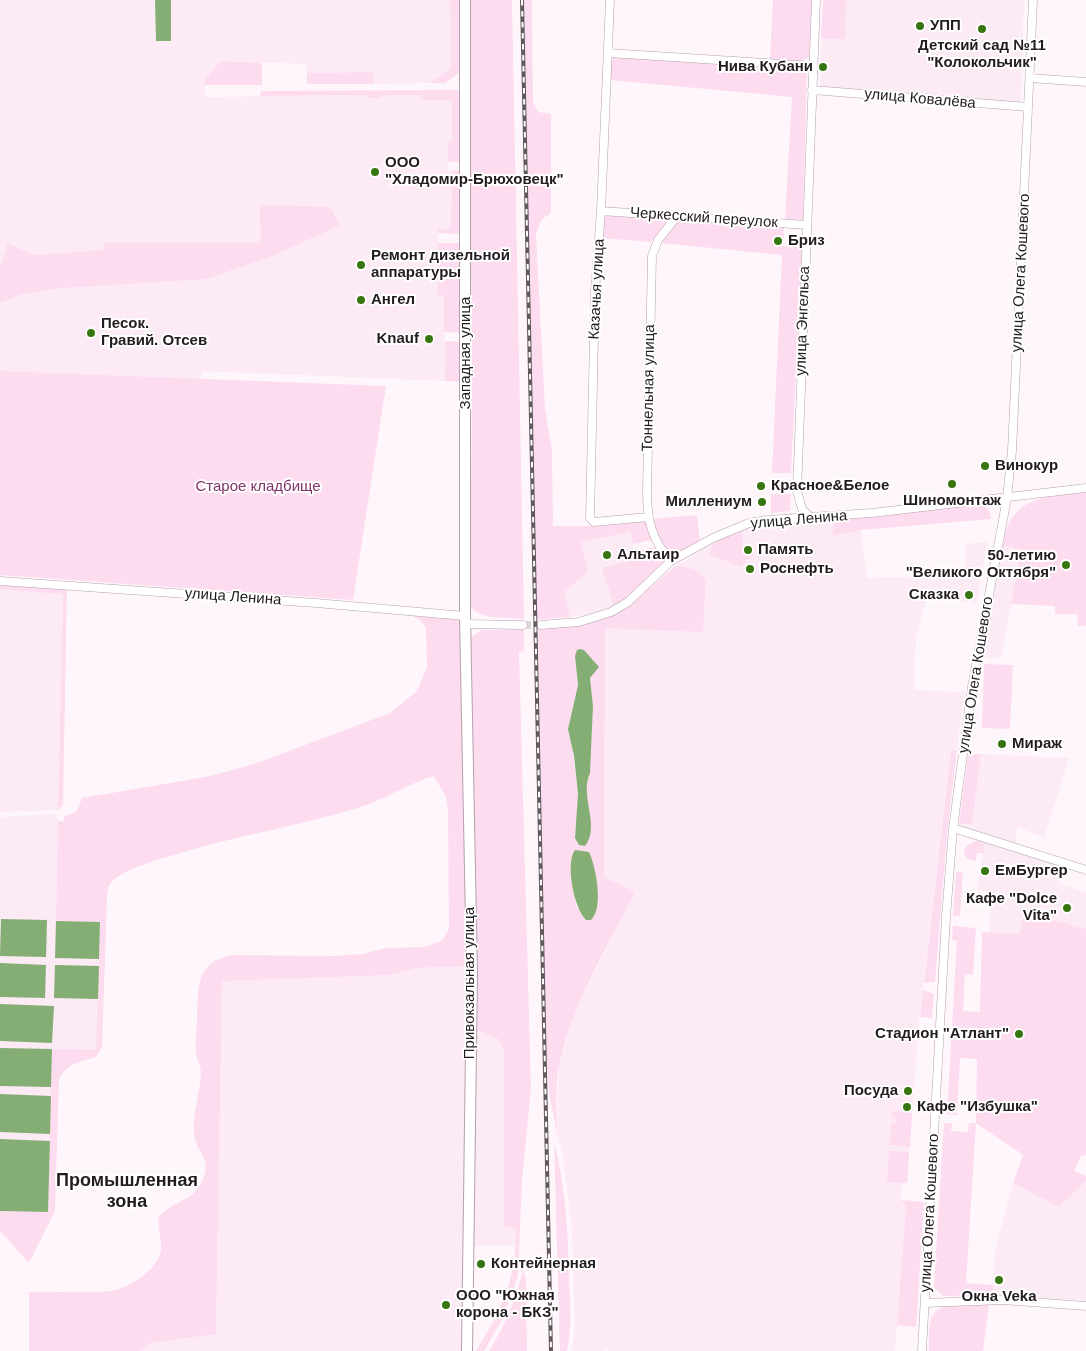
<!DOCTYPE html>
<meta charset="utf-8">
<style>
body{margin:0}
canvas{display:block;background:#fff6fb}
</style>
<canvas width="1086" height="1351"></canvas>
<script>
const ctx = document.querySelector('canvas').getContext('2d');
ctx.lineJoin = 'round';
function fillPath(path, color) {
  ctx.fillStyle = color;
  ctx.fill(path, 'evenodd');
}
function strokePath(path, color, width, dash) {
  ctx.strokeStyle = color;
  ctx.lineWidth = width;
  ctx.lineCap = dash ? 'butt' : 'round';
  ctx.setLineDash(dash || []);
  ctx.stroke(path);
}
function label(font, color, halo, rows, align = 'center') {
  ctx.font = font + ' Arial,sans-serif';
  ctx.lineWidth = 4;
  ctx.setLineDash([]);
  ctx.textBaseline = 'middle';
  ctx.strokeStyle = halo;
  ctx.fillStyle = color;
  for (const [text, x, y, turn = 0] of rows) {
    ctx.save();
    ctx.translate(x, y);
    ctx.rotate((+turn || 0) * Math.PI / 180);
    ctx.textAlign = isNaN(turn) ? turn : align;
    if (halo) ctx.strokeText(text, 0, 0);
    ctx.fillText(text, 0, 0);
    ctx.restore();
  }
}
const built = new Path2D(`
 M0 0H450L451 69 429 83 373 84 372 72 307 73 306 64 221 61 205 79V97L368 95 367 98 383 95H422L424 100H452V140L448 142V170H452L451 225 449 229H438V295H444L445 381 202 371 201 379 0 371V303L3 301 19 295 61 288 261 243H105L103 250 34 255 9 243 0 267Z
 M823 0H1024L1021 104 820 88Z
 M834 519 833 536 861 530 867 578 931 576 933 569 966 567 965 544 987 542 977 603 927 596 916 637 914 690 964 692 957 750H951L920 1011 907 1183H902L901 1200 906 1206 895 1351H609L607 1348 603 1351H572L575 1324 572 1231 563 1157 557 1134 559 1065 574 1014 635 892 604 877 605 627 703 631 706 579 696 570 674 567 721 538 753 526Z
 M630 532 636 559 602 568 614 606 600 612 570 617 564 592 588 572 581 542Z
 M1002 545 1021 548 1001 658 981 657Z
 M0 589 63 593 58 810 0 812Z
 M981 754 1069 758 1044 838 1017 827 1016 844 959 827V824H972Z
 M54 814 58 820 56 920 100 922 96 1051 52 1050 48 1212 0 1211V817Z
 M984 842 1064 866 1059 884 1086 892V929L1025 914 1019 934 989 933 992 893 977 890Z
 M467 966 461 1351H141L150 1343 216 1334 222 981 391 975 415 968Z
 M476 1029 498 1039 504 1050V1227L516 1228V1246H473Z
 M1086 1181V1301L992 1295 995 1250 1013 1183 1059 1207Z`);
const green = new Path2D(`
 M450 0H460V72L445 83H429L451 69Z
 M469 0H512L524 619C509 617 476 621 470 604L472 385Z
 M524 0H532L533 103 538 112 551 114V213L542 219 536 234 545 409 552 450 553 526H592L645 520 651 540 633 544 630 532 581 542 588 572 564 592 570 617 537 620Z
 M773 0H812L809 57 802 62 770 59Z
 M823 0H846L845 39 821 38Z
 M610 56 804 69 807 71 803 220 785 219 792 97 610 80Z
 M221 61 262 63V85H205V79Z
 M373 72V84H307V73Z
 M462 90V162H448V142L452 140V100H424L421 95H383L380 98H367V95L260 96 261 91Z
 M452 170 463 171 462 234 438 233V229H449L451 225Z
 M260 205 330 207 340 225 270 257 206 279 61 288 19 295 0 303V267L8 243 34 255 103 250 105 243H261Z
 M604 215 669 219 651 242 602 238Z
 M678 219 784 226 783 246 802 247 791 473H772L782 255 660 243Z
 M438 243H462V333L444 332V295H438Z
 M445 341 462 342 463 382 445 381Z
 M0 371 386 386 353 600 0 575Z
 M1086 492V626H1078L1077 614H1055V606L1011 604 1021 549 1002 545C1012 495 1043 498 1086 492Z
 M791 494 790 511 771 513V494Z
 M981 504 989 510 991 519 861 530 833 536 834 519Z
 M697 515 700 541 672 557 662 547 650 519Z
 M742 529 743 554H754L740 566 710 555C710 539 730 534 742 529Z
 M654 547 665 562 630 596 614 606 602 568 636 559 635 552Z
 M680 566 696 570 706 579 703 632 605 628 604 877 635 892C609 945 575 999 561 1057 554 1081 557 1109 557 1134L549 1092 545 1037 538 628C612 625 620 614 674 567ZM575 656 591 658 596 663 590 678 593 706 590 773C581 793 594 812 589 832L575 838 578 794 569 723 578 685ZM572 872 595 916 591 920H586L576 905Z
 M0 585 67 589 63 805 58 810 63 594 0 589Z
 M408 614 459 619 462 625 467 966 415 968 391 975 222 981 216 1334 150 1343 141 1351H29V1292C56 1291 83 1294 110 1291 127 1289 155 1272 160 1254 164 1242 156 1228 159 1216 176 1199 197 1202 205 1173 209 1157 195 1149 194 1134 192 1115 200 1093 201 1073 201 1065 196 1059 196 1051 195 1040 197 1028 197 1017 198 987 196 962 232 955L334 956 362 954 386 948 424 947 443 940 449 928 448 811 446 797 434 776C407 784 384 800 357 808 298 826 236 836 177 854 158 860 134 866 117 877 108 882 107 891 107 900L102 1047 96 1057C80 1062 67 1063 59 1079L55 1211 29 1263 0 1231V1211L48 1212 52 1049 96 1050 100 922 56 921 58 820 63 822 64 817 77 811 82 798 211 776 257 763 390 713 417 691 427 667 426 628 420 620Z
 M524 629V651L519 652 531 1088 522 1181 518 1276 503 1318 484 1351H476C503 1306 516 1282 516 1228L504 1227V1050L498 1039 476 1029 471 637 482 630Z
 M984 664 1013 665 1010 729 982 728Z
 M951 750H957L947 833 935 982 924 983Z
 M968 754H981L972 824H959Z
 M978 840 984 842 983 853H977L976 861 968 859 964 854 966 846Z
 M956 872H963L960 916H953Z
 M1025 913 1086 929V1155L1081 1156 1074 1171 1086 1176V1181L1059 1207 1013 1183 1023 1155 976 1123 966 1283 993 1285 992 1295 944 1296 934 1288 944 1123H952L951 1131 968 1132 969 1123H976L977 1059 960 1058 957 1115 947 1114 957 941 952 940 953 926 976 928 973 975 965 974 963 1011 980 1012 982 932 1019 934Z
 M923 990 934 994 932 1018 920 1017Z
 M892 1111 912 1113 910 1147 890 1145 891 1123H896L897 1119 892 1118Z
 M554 1142C566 1188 568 1232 569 1279 570 1303 572 1327 567 1351H560Z
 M889 1151 909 1152 907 1183 887 1182Z
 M901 1200 924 1202 916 1327 897 1325 906 1206Z
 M523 1269 526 1280 527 1351H489C505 1325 517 1299 523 1269Z
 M989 1304 983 1351H929C929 1341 928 1329 931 1319 937 1299 973 1305 989 1304Z`);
const water = new Path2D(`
 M155 0H171V41H156Z
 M580 649 584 650 599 667 590 678 593 706 590 773C579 796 601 826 585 846L579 845 575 838 578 794 574 756 568 729 578 685 575 656 577 650Z
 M575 850 589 852C596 867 604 908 591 920H586C574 909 565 863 575 850Z
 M1 919 47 920 46 957 0 956Z
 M56 921 100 922 99 959 55 958Z
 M0 963 46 965 45 998 0 997Z
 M55 965 99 966 98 999 54 998Z
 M0 1004 54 1006 52 1043 0 1041Z
 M0 1048 52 1049 51 1087 0 1086Z
 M0 1094 51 1096 50 1134 0 1132Z
 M0 1139 50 1141 48 1212 0 1211Z`);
const minorTunnel = new Path2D(`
 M523 625H541`);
const minor = new Path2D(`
 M610 0 601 211 595 292 590 518 594 522 648 517
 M608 53 813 66
 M1030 78 1086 82
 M812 90 1028 107
 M601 211 807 225
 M811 518 802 509 797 491 816 0
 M671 561C652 541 647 520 647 492L652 256 658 240 677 216
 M0 581 316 603 465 616
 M466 624 523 625
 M541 625 579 622 611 612 628 602 671 561 713 538 749 523 767 520 872 513 1086 488
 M953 828 1086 870
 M926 1303 1003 1300 1086 1306
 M922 1351 946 917 953 828 972 687 1007 498 1012 451 1033 0`);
const major = new Path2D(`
 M465 0V616L472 973 467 1351`);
const rail = new Path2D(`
 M522 0 551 1351`);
const markers = [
 [920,26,5,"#36750f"],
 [982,29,5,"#36750f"],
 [823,67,5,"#36750f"],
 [375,172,5,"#36750f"],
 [778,241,5,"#36750f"],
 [361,265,5,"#36750f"],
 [361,300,5,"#36750f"],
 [91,333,5,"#36750f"],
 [429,339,5,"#36750f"],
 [985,466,5,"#36750f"],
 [952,484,5,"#36750f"],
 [761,486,5,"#36750f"],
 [762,502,5,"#36750f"],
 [748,550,5,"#36750f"],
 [607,555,5,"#36750f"],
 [1066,565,5,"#36750f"],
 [750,569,5,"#36750f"],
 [969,595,5,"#36750f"],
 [1002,744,5,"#36750f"],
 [985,871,5,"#36750f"],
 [1067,908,5,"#36750f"],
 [1019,1034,5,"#36750f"],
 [908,1091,5,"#36750f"],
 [907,1107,5,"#36750f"],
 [481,1264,5,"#36750f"],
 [999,1280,5,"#36750f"],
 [446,1305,5,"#36750f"]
];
const poiNames = [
 ["УПП",930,26],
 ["Детский сад №11",982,46,"center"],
 ["\"Колокольчик\"",982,63,"center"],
 ["Нива Кубани",813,67,"right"],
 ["ООО",385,163],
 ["\"Хладомир-Брюховецк\"",385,180],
 ["Бриз",788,241],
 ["Ремонт дизельной",371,256],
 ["аппаратуры",371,273],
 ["Ангел",371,300],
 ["Песок.",101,324],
 ["Гравий. Отсев",101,341],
 ["Knauf",419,339,"right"],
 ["Винокур",995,466],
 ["Красное&Белое",771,486],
 ["Шиномонтаж",952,501,"center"],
 ["Миллениум",752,502,"right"],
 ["Память",758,550],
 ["Альтаир",617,555],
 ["50-летию",1056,556,"right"],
 ["\"Великого Октября\"",1056,573,"right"],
 ["Роснефть",760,569],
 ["Сказка",959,595,"right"],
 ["Мираж",1012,744],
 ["ЕмБургер",995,871],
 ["Кафе \"Dolce",1057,899,"right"],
 ["Vita\"",1057,916,"right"],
 ["Стадион \"Атлант\"",1009,1034,"right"],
 ["Посуда",898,1091,"right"],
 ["Кафе \"Избушка\"",917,1107],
 ["Контейнерная",491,1264],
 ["ООО \"Южная",456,1296],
 ["корона - БКЗ\"",456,1313],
 ["Окна Veka",999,1297,"center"]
];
const streetNames = [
 ["улица Ковалёва",920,99,5],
 ["Черкесский переулок",704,218,4],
 ["улица Олега Кошевого",1021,273,-87],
 ["Казачья улица",597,289,-87],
 ["улица Энгельса",803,321,-88],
 ["Западная улица",466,353,-90],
 ["Тоннельная улица",649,388,-89],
 ["улица Ленина",799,520,-5],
 ["улица Ленина",233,597,4],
 ["улица Олега Кошевого",976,675,-81],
 ["Привокзальная улица",470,983,-90],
 ["улица Олега Кошевого",930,1213,-87]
];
const parkNames = [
 ["Старое кладбище",258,487]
];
const quarterNames = [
 ["Промышленная",127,1181],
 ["зона",127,1202]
];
fillPath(built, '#fceaf4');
fillPath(green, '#fddcef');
fillPath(water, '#84ae74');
strokePath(minorTunnel, '#ded5da', 8, [8, 4]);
strokePath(minor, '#b4a0ac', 9);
strokePath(major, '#b4a0ac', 12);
strokePath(minor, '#fff', 8);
strokePath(major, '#fff', 10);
strokePath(rail, '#60585d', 4);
strokePath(rail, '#fff', 2, [5.5]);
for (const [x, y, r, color] of markers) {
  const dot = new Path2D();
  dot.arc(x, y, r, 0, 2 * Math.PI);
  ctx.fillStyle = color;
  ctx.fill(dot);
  strokePath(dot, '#fff', 2);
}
label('bold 15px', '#221b1f', '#fff', poiNames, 'left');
label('15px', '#221b1f', '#fff', streetNames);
label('15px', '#823569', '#fff', parkNames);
label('bold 18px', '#221b1f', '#fff', quarterNames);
</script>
